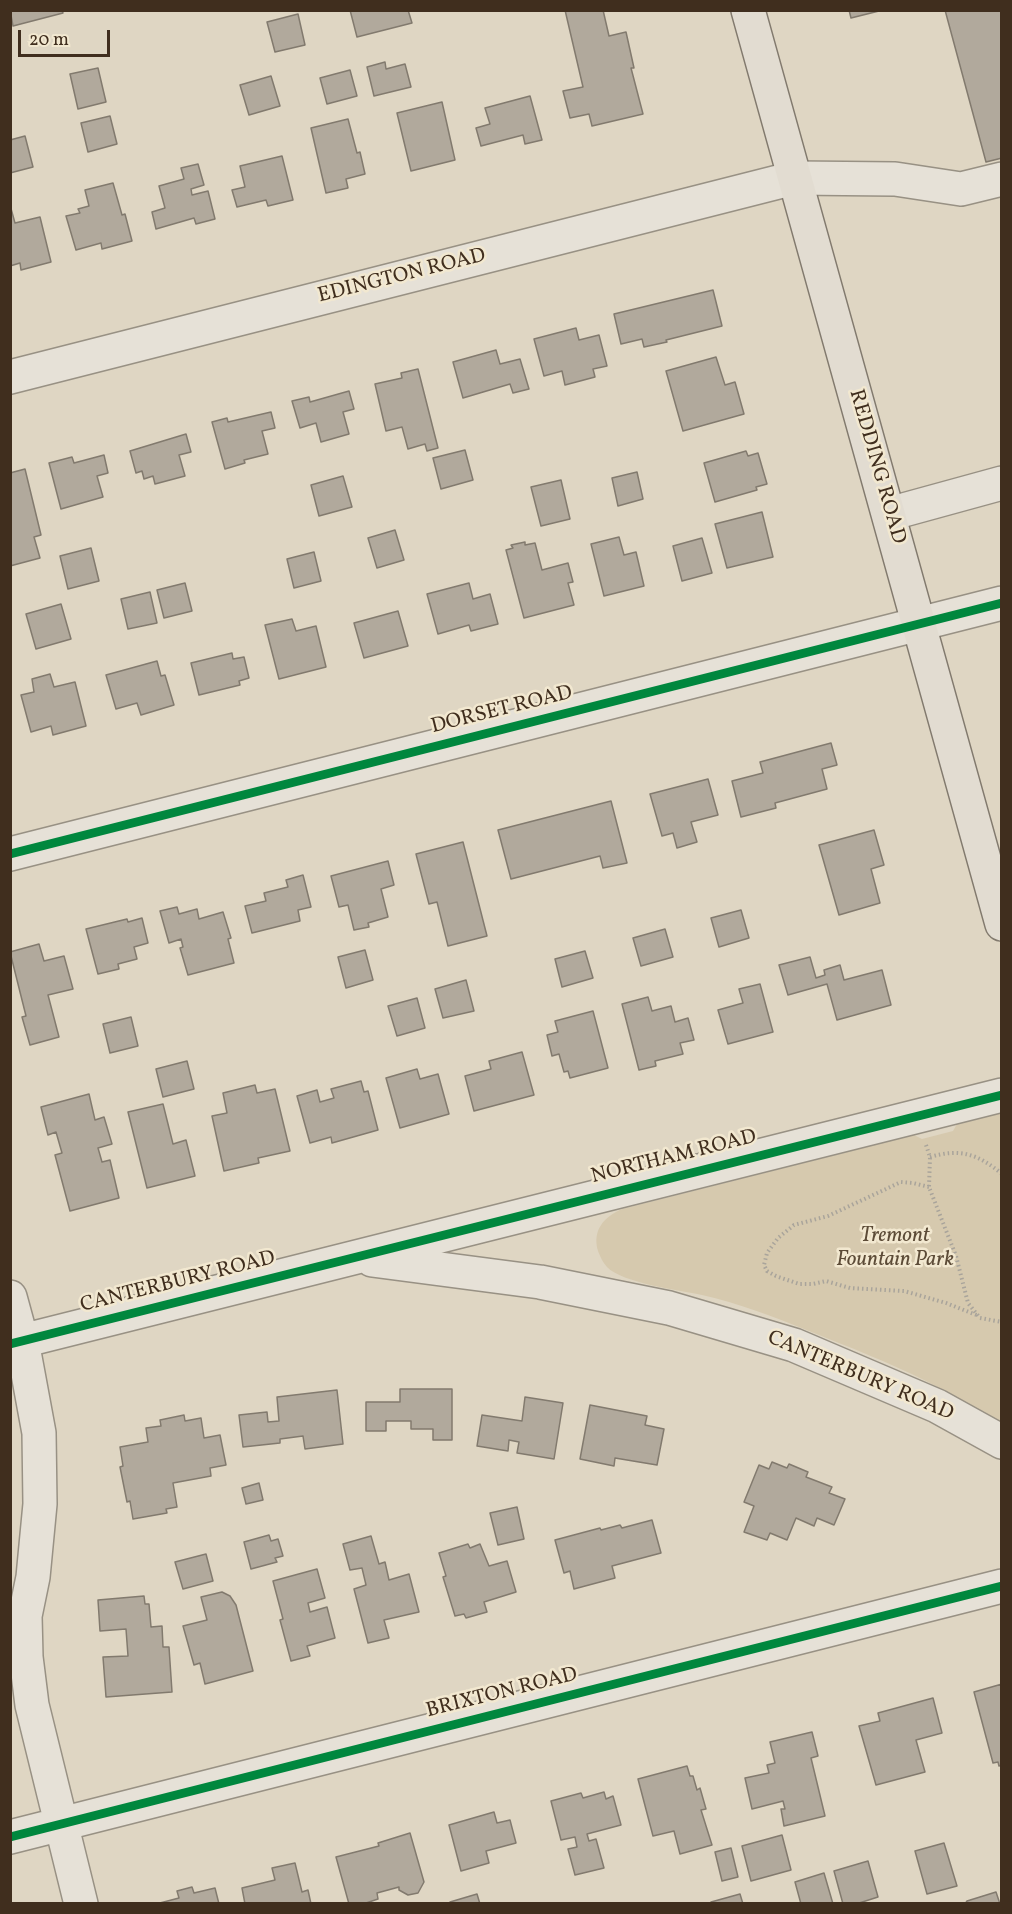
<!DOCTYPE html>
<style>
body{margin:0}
#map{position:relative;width:1012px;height:1914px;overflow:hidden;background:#dfd6c3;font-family:Vollkorn,serif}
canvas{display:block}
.frame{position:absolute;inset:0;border:12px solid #402e1e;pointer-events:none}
.scale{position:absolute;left:18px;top:30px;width:92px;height:27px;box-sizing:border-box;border:3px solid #402e1e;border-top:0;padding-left:8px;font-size:18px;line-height:21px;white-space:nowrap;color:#402e1e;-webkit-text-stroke:4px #f2e8d0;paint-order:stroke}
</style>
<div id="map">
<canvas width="1012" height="1914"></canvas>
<div class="frame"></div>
<div class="scale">20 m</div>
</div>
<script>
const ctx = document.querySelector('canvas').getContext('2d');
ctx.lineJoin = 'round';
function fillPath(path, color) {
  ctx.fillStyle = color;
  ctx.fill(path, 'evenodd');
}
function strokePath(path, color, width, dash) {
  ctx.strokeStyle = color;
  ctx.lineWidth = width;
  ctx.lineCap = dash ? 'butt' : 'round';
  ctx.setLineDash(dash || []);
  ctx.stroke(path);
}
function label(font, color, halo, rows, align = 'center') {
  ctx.font = font + ' Vollkorn,serif';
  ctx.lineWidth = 5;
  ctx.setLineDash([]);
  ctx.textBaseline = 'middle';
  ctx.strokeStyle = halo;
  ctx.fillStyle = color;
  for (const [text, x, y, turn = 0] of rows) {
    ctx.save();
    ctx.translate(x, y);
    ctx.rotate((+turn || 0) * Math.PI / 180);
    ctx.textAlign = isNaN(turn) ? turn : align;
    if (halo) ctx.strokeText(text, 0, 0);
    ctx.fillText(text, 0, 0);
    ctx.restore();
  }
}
const green = new Path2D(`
 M1001 1110V1423C977 1409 952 1394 926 1381 888 1362 849 1347 809 1331 774 1317 738 1303 702 1295 679 1290 622 1283 607 1267 603 1263 600 1256 598 1251 592 1230 604 1217 622 1209L914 1135 922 1139 953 1131 958 1122Z`);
const building = new Path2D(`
 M10 10H62L63 13 13 26Z
 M350 10H408L412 23 357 37Z
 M565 10H603L609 36 626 32 634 68H631L643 114 592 126 589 114 570 118 563 91 583 87Z
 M849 10H883L851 18Z
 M945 10H1002V158L986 162Z
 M298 14 305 45 275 52 267 22Z
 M385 62 386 69 405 64 411 87 374 96 367 67Z
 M98 68 106 102 78 109 70 74Z
 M350 70 357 96 327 104 320 78Z
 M271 76 280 106 249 115 240 85Z
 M530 96 542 140 525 144 523 135 481 146 476 128 490 124 485 108Z
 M442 102 455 160 411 171 397 113Z
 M110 116 117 144 88 152 81 123Z
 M348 119 357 153 360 152 365 174 346 179 348 188 326 193 311 128Z
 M25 136 33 167 10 173V140Z
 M282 156 293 200 268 206 266 200 237 207 232 190 245 187 240 166Z
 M198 164 204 185 191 189 192 195 208 191 215 219 196 224 194 218 156 229 152 212 165 208 159 186 184 179 181 168Z
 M113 183 122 215 125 214 132 241 102 249 101 243 76 250 66 216 80 213 78 209 89 206 85 190Z
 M10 205 15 223 40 217 51 262 21 270 20 263 10 266Z
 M713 290 722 326 666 340 667 342 644 347 642 339 621 344 614 314Z
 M576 328 579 340 599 335 607 366 593 369 595 377 565 385 562 371 544 376 534 339Z
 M496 350 500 364 520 359 529 389 513 393 510 384 463 398 453 362Z
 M716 357 725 385 735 382 744 414 683 431 666 371Z
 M418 369 438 448 427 451 425 444 408 449 402 427 386 431 375 384 402 378 401 373Z
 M349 391 354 409 343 412 349 434 321 442 316 423 300 428 292 401 309 397 310 402Z
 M271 412 275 428 262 431 268 454 244 460 245 463 225 469 212 422 227 418 228 422Z
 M186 434 191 452 179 455 185 476 155 484 153 476 144 479 142 471 136 473 130 451Z
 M465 450 473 480 441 489 433 458Z
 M746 451 748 456 758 453 767 484 756 487 757 490 715 502 704 463Z
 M104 455 108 473 97 476 103 497 61 509 49 463 72 457 74 463Z
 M25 469 41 535 34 537 40 558 10 566V473Z
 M637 472 643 499 618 506 612 478Z
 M343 476 352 507 319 516 311 485Z
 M561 480 570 519 541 526 531 487Z
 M762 512 773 557 727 568 715 524Z
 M395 530 404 560 377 568 368 538Z
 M619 537 624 555 636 552 644 586 604 596 591 544Z
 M702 538 712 573 682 581 673 546Z
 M525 542V545L535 543 542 570 568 563 573 582 568 583 574 605 524 618 506 550 513 548 511 545Z
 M91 548 99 581 68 589 60 556Z
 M314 552 321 581 294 588 287 559Z
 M185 583 192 611 164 618 157 590Z
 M469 583 473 599 490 594 498 624 471 631 469 625 438 634 427 594Z
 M150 592 157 623 128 629 121 599Z
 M61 604 71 639 36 649 26 614Z
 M398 611 408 646 364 658 354 623Z
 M292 619 296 631 316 626 326 667 279 679 265 625Z
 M232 653 233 659 244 657 249 678 239 681 240 685 199 695 191 663Z
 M157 661 161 676 165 675 174 705 141 715 137 703 116 709 106 675Z
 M50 674 54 687 75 682 86 726 53 735 51 726 31 732 21 695 34 692 32 679Z
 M831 743 837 765 822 769 827 789 775 803 776 808 741 817 732 781 763 773 760 762Z
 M708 779 718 815 691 822 697 842 677 848 673 833 662 836 650 794Z
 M611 801 627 863 603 868 600 856 511 879 498 830Z
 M874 830 884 865 871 869 880 903 839 915 819 845Z
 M463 842 487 936 448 946 437 902 429 904 416 854Z
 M388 861 394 885 381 889 388 917 368 923 369 927 354 930 348 905 339 907 331 876Z
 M303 875 311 907 298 910 300 921 252 933 245 906 266 901 264 893 288 887 286 880Z
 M177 907 179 914 197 909 199 919 223 912 231 938 228 939 234 963 188 975 180 948 183 947 181 939 169 943 160 911Z
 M741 910 749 938 719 947 711 918Z
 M142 918 148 943 134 947 137 959 118 964 119 969 98 974 86 929 127 919 128 922Z
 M665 929 673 957 641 966 633 938Z
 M39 944 44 961 64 956 73 989 48 995 59 1037 30 1045 22 1017 26 1016 10 952Z
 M365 950 373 980 346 988 338 957Z
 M585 951 593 978 562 987 555 959Z
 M810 957 816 978 825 975 824 970 840 965 844 980 882 970 891 1005 837 1020 827 984 788 995 779 965Z
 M466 980 474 1011 443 1018 435 989Z
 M760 984 773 1032 728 1044 718 1010 743 1003 739 989Z
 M648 997 652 1011 671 1006 675 1022 688 1018 694 1040 680 1043 683 1054 655 1061 656 1066 639 1070 622 1004Z
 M417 998 425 1028 397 1036 388 1006Z
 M593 1011 608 1068 570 1078 568 1071 564 1072 559 1054 552 1056 547 1035 558 1032 555 1021Z
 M131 1017 138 1046 110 1053 103 1024Z
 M522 1052 534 1095 474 1111 465 1076 491 1069 489 1061Z
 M187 1061 194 1089 163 1097 156 1069Z
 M417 1069 420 1079 438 1074 449 1114 400 1128 386 1078Z
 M361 1081 364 1092 368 1091 378 1130 332 1143 331 1137 310 1143 297 1096 317 1090 320 1102 334 1098 331 1089Z
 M255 1085 257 1093 275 1089 290 1151 258 1158 259 1163 224 1171 212 1116 227 1113 223 1093Z
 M89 1094 95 1120 104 1117 112 1144 98 1148 102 1162 110 1160 119 1198 70 1211 55 1155 62 1153 56 1132 48 1135 41 1107Z
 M163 1104 173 1144 186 1140 195 1176 147 1188 128 1112Z
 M400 1389H452V1440H433V1429H411V1421H386V1431H366V1402H400Z
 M337 1390 343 1444 305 1449 303 1436 280 1439V1443L243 1447 239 1415 267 1412 268 1422 279 1421 277 1397Z
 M525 1397 563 1403 554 1459 517 1453 519 1442 509 1440 508 1451 477 1446 482 1415 522 1421Z
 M590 1405 647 1416 645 1425 664 1429 657 1465 615 1458 614 1466 580 1459Z
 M184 1415 185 1421 201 1418 204 1438 220 1435 226 1465 210 1468 211 1476 173 1483 177 1507 166 1509 167 1513 133 1519 130 1501 127 1502 120 1467 123 1466 120 1447 148 1442 146 1428 161 1426 160 1420Z
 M772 1462 787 1468 789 1464 808 1472 806 1477 832 1487 829 1493 845 1499 834 1525 817 1518 814 1526 796 1518 787 1540 770 1533 767 1540 744 1532 754 1506 744 1502 759 1465 769 1469Z
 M259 1483 263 1500 246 1504 242 1488Z
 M517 1507 524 1539 498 1545 490 1513Z
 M652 1520 661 1553 612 1566 615 1578 574 1589 570 1571 564 1573 555 1540 600 1528 601 1530 620 1525 622 1528Z
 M269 1535 271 1541 278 1539 283 1556 275 1558 277 1562 251 1569 244 1542Z
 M371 1536 379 1564 385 1562 389 1580 409 1574 419 1612 384 1620 389 1638 368 1643 354 1589 366 1585 362 1568 350 1570 343 1544Z
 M468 1544 470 1548 480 1544 489 1566 507 1561 516 1592 484 1602 487 1612 466 1618 464 1614 455 1616 443 1577 446 1576 439 1553Z
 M206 1554 213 1581 183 1589 175 1562Z
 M317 1569 325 1598 308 1603 310 1612 327 1607 335 1638 307 1646 310 1656 291 1661 280 1620 283 1619 273 1581Z
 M222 1592 230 1596 236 1605 253 1671 205 1684 200 1663 194 1665 183 1626 207 1620 201 1597Z
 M144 1596 145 1604H149L151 1627 162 1626 163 1647H169L172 1692 106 1697 103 1657 128 1656 126 1629 100 1631 98 1600Z
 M1002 1684V1765L999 1766 998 1762 993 1763 974 1692Z
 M933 1698 942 1733 916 1740 925 1772 876 1785 859 1726 880 1721 878 1713Z
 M812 1732 818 1756 811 1758 825 1816 784 1826 781 1809H785L783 1801 752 1809 745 1778 769 1773 767 1765 775 1763 770 1742Z
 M687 1766 690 1776H693L697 1790 700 1788 706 1809 701 1810 712 1845 680 1854 674 1831 653 1836 638 1779Z
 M604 1792 606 1799 613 1796 621 1825 587 1834 589 1841 596 1839 604 1868 575 1875 568 1849 577 1847 575 1837 561 1840 551 1801 581 1793 583 1798Z
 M494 1812 497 1823 510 1820 516 1843 486 1851 489 1863 461 1871 449 1825Z
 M410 1833 424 1882 418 1893 408 1895 399 1890V1887L377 1893 378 1899 363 1904H349L336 1857 379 1846 378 1843Z
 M782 1835 791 1870 751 1881 742 1846Z
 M944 1843 957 1886 927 1894 915 1851Z
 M731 1848 738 1877 722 1881 715 1852Z
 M868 1861 878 1897 856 1904H843L834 1871Z
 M295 1863 302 1892 308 1890 311 1904H245L242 1888 275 1880 272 1868Z
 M824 1873 833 1904H801L795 1882Z
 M192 1887 194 1893 215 1888 219 1904H156L179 1898 177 1891Z
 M996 1892 1000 1904H965L967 1901Z
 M477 1894 480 1904H450V1902Z
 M740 1894 743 1904H712L711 1902Z`);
const path = new Path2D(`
 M926 1145 930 1157 929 1187 956 1256 968 1303 980 1318 1002 1322
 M930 1157C960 1148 978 1154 1002 1174
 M929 1187 913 1183 901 1182 828 1216 794 1225 778 1238 767 1253 764 1265 767 1271 776 1276 799 1284H813L826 1281 850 1288 904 1291 946 1303 979 1316`);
const minor = new Path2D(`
 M10 377 794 178 895 179 961 189 1002 179
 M889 514 1002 483
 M10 854 1002 603
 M372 1260 540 1282 669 1308 794 1345 937 1406 1002 1442
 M10 1297 22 1341 39 1433 40 1504 33 1577 25 1616 26 1657 32 1705 81 1904
 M10 1344 1002 1095
 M10 1837 1002 1586`);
const major = new Path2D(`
 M748 10 1002 924`);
const cycleway = new Path2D(`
 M10 854 1002 603
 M10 1344 1002 1095
 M10 1837 1002 1586`);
const streetNames = [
 ["EDINGTON ROAD",402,277,-14],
 ["REDDING ROAD",876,467,74],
 ["DORSET ROAD",502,711,-14],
 ["NORTHAM ROAD",674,1158,-14],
 ["CANTERBURY ROAD",178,1283,-14],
 ["CANTERBURY ROAD",860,1377,23],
 ["BRIXTON ROAD",502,1694,-14]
];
const parkNames = [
 ["Tremont",895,1237],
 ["Fountain Park",895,1261]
];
fillPath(green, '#d6c9ae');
fillPath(building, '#b1a99c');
strokePath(building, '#827a6e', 1.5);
strokePath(minor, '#989184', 36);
strokePath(major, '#827a6e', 36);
strokePath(path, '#a9a49b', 4, [1.5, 3]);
strokePath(minor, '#e6e1d7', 33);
strokePath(major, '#e2dcd1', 33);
strokePath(cycleway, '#00873e', 9);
label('21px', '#402e1e', '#f2e8d0', streetNames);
label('italic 21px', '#5c4b37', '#f2e8d0', parkNames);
</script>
